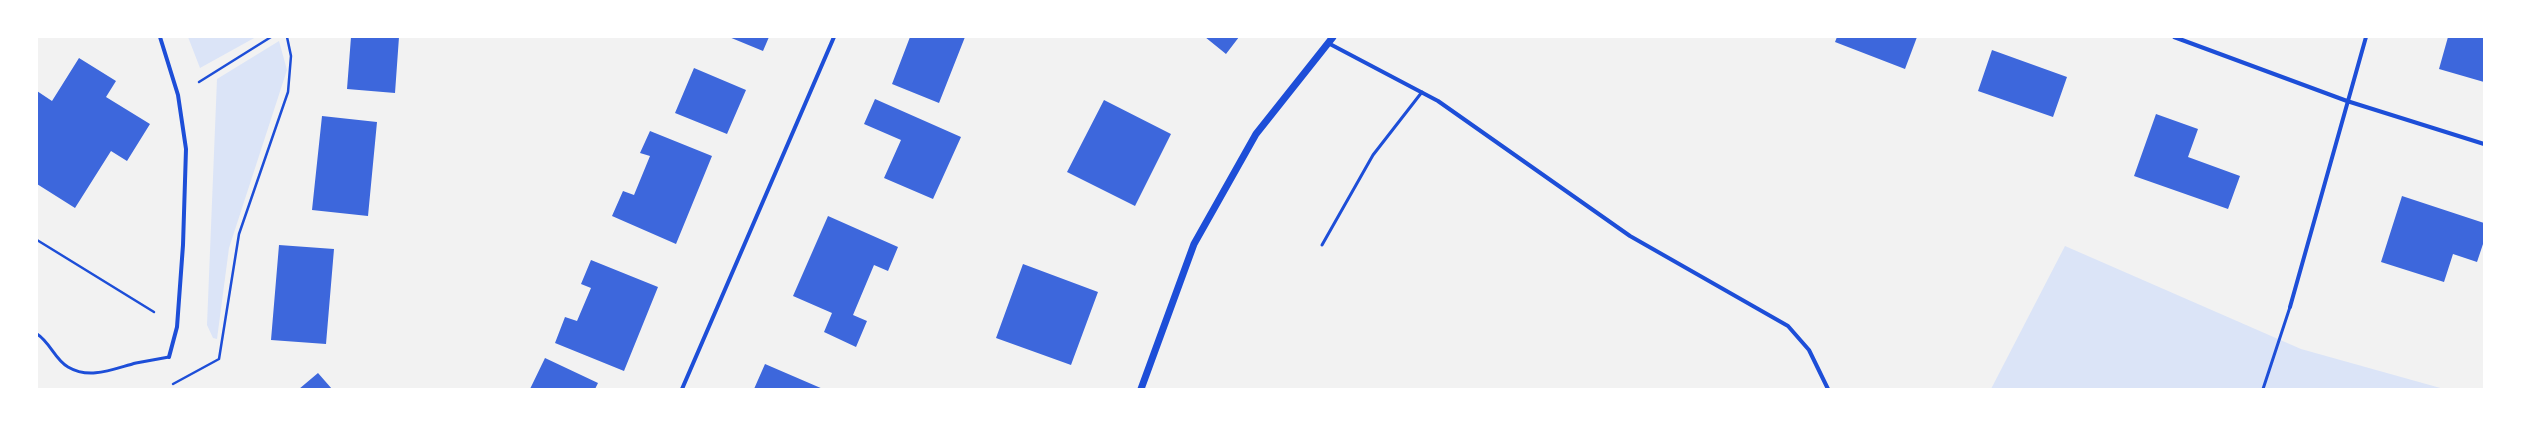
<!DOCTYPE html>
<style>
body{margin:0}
#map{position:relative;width:2521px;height:426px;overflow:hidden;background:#f2f2f2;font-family:"Public Sans",sans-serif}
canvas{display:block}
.frame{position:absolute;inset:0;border:38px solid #fff;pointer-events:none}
</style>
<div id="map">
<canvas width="2521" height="426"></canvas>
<div class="frame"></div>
</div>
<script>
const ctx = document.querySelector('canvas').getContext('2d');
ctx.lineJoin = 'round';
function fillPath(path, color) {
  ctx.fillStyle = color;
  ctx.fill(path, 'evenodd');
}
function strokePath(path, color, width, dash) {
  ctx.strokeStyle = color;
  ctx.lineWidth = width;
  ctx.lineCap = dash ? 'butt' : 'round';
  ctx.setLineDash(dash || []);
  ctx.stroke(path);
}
const green = new Path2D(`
 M188 37H256L200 68Z
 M279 41 287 70 229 248 217 339 213 338 207 325 217 79Z
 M2065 246 2301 349 2444 389H1991Z`);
const building = new Path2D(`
 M351 37H399L395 93 347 89Z
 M729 37H769L763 51Z
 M910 37H965L939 103 892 84Z
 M1205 37H1239L1226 54Z
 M1837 37H1917L1905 69 1835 42Z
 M2448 37H2484V82L2439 69Z
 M1992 50 2067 77 2053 117 1978 91Z
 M79 58 116 81 106 97 150 124 127 161 111 151 75 208 37 184V91L52 101Z
 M694 68 746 90 727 134 675 113Z
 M875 99 961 137 933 199 884 178 901 140 864 124Z
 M1104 100 1171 134 1135 206 1067 172Z
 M2156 114 2198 129 2188 157 2240 176 2228 209 2134 176Z
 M322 116 377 122 368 216 312 210Z
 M650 131 712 156 676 244 612 216 623 191 634 195 650 156 640 153Z
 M2402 196 2484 223V241L2477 262 2453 254 2444 282 2381 262Z
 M828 216 898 247 888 271 874 265 853 315 867 321 856 347 824 332 832 313 793 296Z
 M279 245 334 249 326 344 271 340Z
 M591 260 658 287 624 371 555 343 565 317 577 321 591 288 581 284Z
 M1023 264 1098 292 1071 365 996 338Z
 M545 358 598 383 595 389H530Z
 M765 364 823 389H754Z
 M318 373 332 389H299Z`);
const path = new Path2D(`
 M199 82 271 37
 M37 240 154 312
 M173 384 219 359 239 234 288 92 291 56 287 37`);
const service = new Path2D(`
 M1322 245 1373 155 1422 92
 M37 334C50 342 55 360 68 367 90 380 113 369 136 363 147 361 158 359 169 357
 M2263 389 2290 307`);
const minor = new Path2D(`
 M160 37 178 95 186 149 183 245 177 327 169 357
 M2174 37 2347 101 2484 144
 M1328 43 1438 101 1630 236 1788 326 1809 350 1828 389
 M2290 307 2366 37
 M682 389 834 37`);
const tertiary = new Path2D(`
 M1141 389 1194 244 1256 134 1333 37`);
fillPath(green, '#dbe4f7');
fillPath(building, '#3d67dc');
strokePath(path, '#1d4ed8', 2.5);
strokePath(service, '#1d4ed8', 3);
strokePath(minor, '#1d4ed8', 4);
strokePath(tertiary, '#1d4ed8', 7);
</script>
